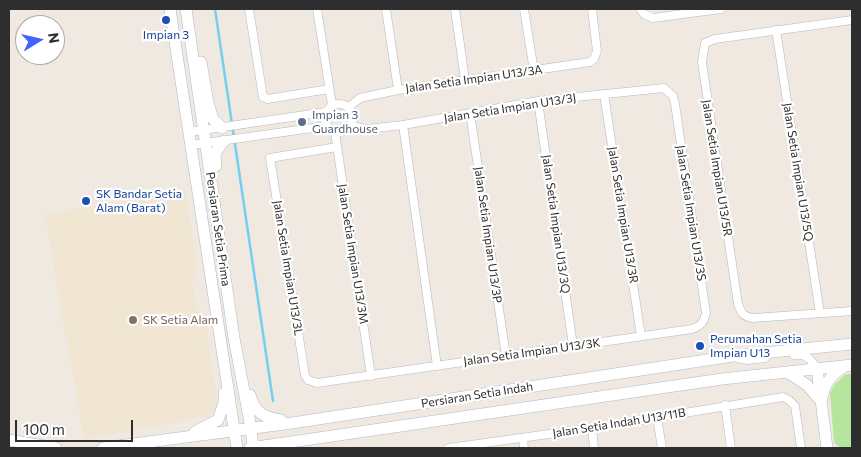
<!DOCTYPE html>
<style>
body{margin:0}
#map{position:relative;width:861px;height:457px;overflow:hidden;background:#efe9e1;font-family:Commissioner,sans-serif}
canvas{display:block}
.frame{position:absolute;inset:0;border:10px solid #2e2e2e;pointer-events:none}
.north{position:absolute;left:15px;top:15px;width:50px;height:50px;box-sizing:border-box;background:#fff;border:1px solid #ababab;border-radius:50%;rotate:81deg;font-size:14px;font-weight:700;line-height:20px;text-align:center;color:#2e2e2e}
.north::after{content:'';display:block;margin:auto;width:18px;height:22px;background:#4264fb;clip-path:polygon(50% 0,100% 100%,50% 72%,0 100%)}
.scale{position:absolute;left:15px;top:420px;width:118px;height:22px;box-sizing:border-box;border:2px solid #2e2e2e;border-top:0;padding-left:6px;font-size:15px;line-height:18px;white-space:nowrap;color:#2e2e2e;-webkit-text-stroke:4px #fff;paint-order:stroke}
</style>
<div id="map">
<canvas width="861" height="457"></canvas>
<div class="frame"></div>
<div class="north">N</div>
<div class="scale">100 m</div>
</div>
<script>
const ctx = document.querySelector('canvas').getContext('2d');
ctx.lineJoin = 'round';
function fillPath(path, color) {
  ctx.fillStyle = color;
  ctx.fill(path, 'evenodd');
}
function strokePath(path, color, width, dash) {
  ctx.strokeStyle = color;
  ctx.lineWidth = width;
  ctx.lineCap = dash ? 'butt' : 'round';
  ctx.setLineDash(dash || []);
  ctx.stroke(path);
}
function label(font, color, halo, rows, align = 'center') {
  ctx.font = font + ' Commissioner,sans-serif';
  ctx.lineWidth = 4.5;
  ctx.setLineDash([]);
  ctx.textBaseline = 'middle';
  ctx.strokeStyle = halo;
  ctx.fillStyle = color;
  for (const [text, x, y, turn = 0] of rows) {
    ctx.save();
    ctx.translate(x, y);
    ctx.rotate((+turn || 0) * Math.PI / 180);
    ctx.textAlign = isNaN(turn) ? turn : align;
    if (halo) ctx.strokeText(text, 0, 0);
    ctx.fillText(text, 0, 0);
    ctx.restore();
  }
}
const education = new Path2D(`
 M185 190 197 263 193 280 194 298 199 314 206 325 217 405 208 416 84 439 45 215Z`);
const green = new Path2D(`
 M846 374H852V448H841L834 443 830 393 835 384Z`);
const stream = new Path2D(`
 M215 9 273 401`);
const street = new Path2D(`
 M249 9 263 97 268 99 329 89
 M317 9 332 105
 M386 9 398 90
 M455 9 465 80
 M524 9 534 71
 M640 9 644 14 653 18 721 9
 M852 20 715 39 705 43 702 62 738 304C741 312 743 317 753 318L852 311
 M776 30 820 313
 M604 94 641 336
 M538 101 573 346
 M325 118a14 14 0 1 1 28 0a14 14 0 1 1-28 0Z
 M349 107 360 98 398 90 590 62 594 59 597 51 592 9
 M470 113 506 356
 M403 125 437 366
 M189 132 326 112
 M335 132 371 376
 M191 145 327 126
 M337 147 270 158 305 375 308 380 317 383 692 329C701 326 704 322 706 313L675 104 673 96 664 88 538 101 403 125 367 129 351 126
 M794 355C806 353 810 359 817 368
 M737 358 747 360 765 358
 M725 405 731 448
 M657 417 662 448
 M592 428 594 448
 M523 438 524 448
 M449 448 592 428 783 397 789 400 795 406 801 448`);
const secondary = new Path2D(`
 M170 9 237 448
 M186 9 234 338 251 428 253 448
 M201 62 208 103 213 119 222 128
 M216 166 215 153 224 141
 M817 368 827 448
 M787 372 807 385 820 400
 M250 395C255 413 263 417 281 420
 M822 398C825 382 832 374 845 366
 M195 432 218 420 224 403V393
 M9 440 56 448
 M103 448 292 423 733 356 852 344
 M250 448 722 379 852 365`);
const markers = [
 [166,20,5,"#1a4fb4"],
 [302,122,5,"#5c6f8a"],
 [86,201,5,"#1a4fb4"],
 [133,320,5,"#8d6e63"],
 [700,346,5,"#1a4fb4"]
];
const transitNames = [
 ["Impian 3",166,35,"center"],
 ["SK Bandar Setia",96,194],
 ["Alam (Barat)",96,208],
 ["Perumahan Setia",710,339],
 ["Impian U13",710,353]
];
const streetNames = [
 ["Jalan Setia Impian U13/3A",474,79,-8],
 ["Jalan Setia Impian U13/3J",510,108,-9],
 ["Jalan Setia Impian U13/5R",717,168,81],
 ["Jalan Setia Impian U13/5Q",798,172,81],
 ["Jalan Setia Impian U13/3S",691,213,81],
 ["Jalan Setia Impian U13/3R",623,215,81],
 ["Jalan Setia Impian U13/3Q",556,224,82],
 ["Persiaran Setia Prima",218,229,82],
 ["Jalan Setia Impian U13/3P",488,235,82],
 ["Jalan Setia Impian U13/3M",353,254,81],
 ["Jalan Setia Impian U13/3L",288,268,81],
 ["Jalan Setia Impian U13/3K",532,352,-8],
 ["Persiaran Setia Indah",477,395,-9],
 ["Jalan Setia Indah U13/11B",619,423,-9]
];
const serviceNames = [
 ["Impian 3",312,115],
 ["Guardhouse",312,129]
];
const educationNames = [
 ["SK Setia Alam",143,320]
];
fillPath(education, '#f0e6d1');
fillPath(green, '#b6e59e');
strokePath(stream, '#75cff0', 2.5);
strokePath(street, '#b4b7c1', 9);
strokePath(secondary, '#b4b7c1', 12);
strokePath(street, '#fff', 8);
strokePath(secondary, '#fff', 11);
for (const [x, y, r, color] of markers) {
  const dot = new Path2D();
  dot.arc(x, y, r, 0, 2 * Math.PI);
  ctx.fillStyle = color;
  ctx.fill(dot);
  strokePath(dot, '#fff', 2);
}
label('12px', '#164399', '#fff', transitNames, 'left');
label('12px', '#2e2e2e', '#fff', streetNames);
label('12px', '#4e5e75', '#fff', serviceNames, 'left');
label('12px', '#785e54', '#fff', educationNames, 'left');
</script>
